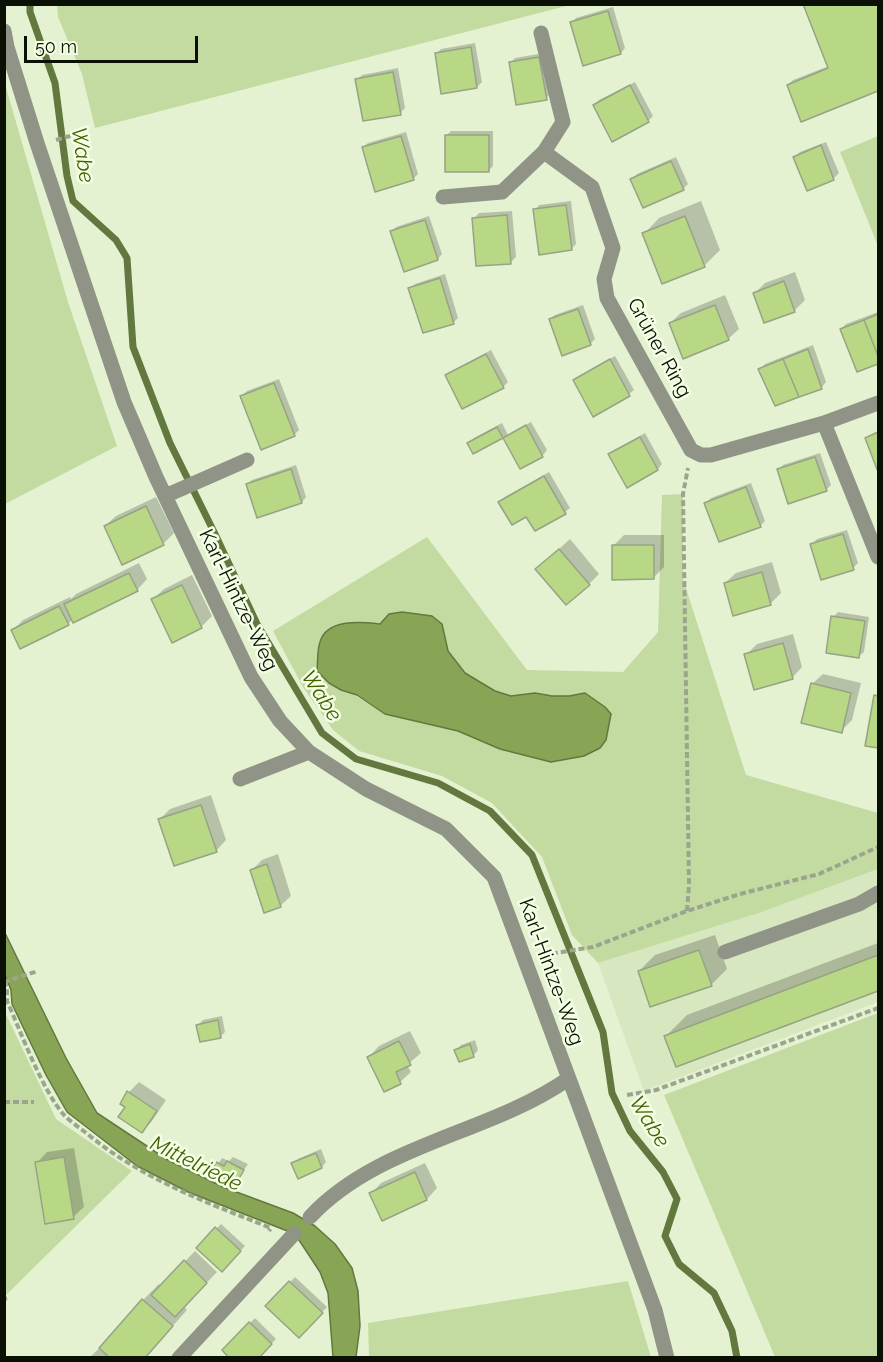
<!DOCTYPE html>
<meta charset="utf-8">
<style>
body{margin:0}
#map{position:relative;width:883px;height:1362px;overflow:hidden;background:#e4f2d2;font-family:Raleway,sans-serif}
canvas{display:block}
.frame{position:absolute;inset:0;border:6px solid #0b1005;pointer-events:none}
.scale{position:absolute;left:24px;top:36px;width:174px;height:27px;box-sizing:border-box;border:3px solid #0b1005;border-top:0;padding-left:8px;font-size:18px;line-height:21px;white-space:nowrap;color:#0b1005;-webkit-text-stroke:4px #f3fee4;paint-order:stroke}
</style>
<div id="map">
<canvas width="883" height="1362"></canvas>
<div class="frame"></div>
<div class="scale">50 m</div>
</div>
<script>
const ctx = document.querySelector('canvas').getContext('2d');
ctx.lineJoin = 'round';
function fillPath(path, color) {
  ctx.fillStyle = color;
  ctx.fill(path, 'evenodd');
}
function strokePath(path, color, width, dash) {
  ctx.strokeStyle = color;
  ctx.lineWidth = width;
  ctx.lineCap = dash ? 'butt' : 'round';
  ctx.setLineDash(dash || []);
  ctx.stroke(path);
}
function label(font, color, halo, rows, align = 'center') {
  ctx.font = font + ' Raleway,sans-serif';
  ctx.lineWidth = 5;
  ctx.setLineDash([]);
  ctx.textBaseline = 'middle';
  ctx.strokeStyle = halo;
  ctx.fillStyle = color;
  for (const [text, x, y, turn = 0] of rows) {
    ctx.save();
    ctx.translate(x, y);
    ctx.rotate((+turn || 0) * Math.PI / 180);
    ctx.textAlign = isNaN(turn) ? turn : align;
    if (halo) ctx.strokeText(text, 0, 0);
    ctx.fillText(text, 0, 0);
    ctx.restore();
  }
}
const built = new Path2D(`
 M878 869V1002L644 1091 598 963 762 912Z`);
const green = new Path2D(`
 M57 5V4L570 5 95 128 82 74 58 17Z
 M5 84 68 302 117 446 5 504Z
 M878 136V246L840 152Z
 M683 494V579L746 775 878 813V869L762 912 598 963 572 935 542 857 492 803 442 776 359 751 333 730 303 687 273 631 427 537 527 670 623 672 658 632 662 495ZM389 614 448 651 465 673 495 691 511 696 535 693 552 696H569L585 693 500 749 458 731 385 714 317 671 320 640 361 622 381 624Z
 M4 1010 56 1119 132 1171 5 1296Z
 M878 1013V1357H775L664 1095Z
 M628 1281 651 1357H369L368 1323Z`);
const water = new Path2D(`
 M402 612 432 616 442 624 448 651 465 673 495 691 511 696 535 693 552 696H569L585 693 605 707 611 714 606 740 600 748 584 756 551 762 500 749 458 731 385 714 357 695 341 690 329 683 317 671C318 662 317 650 320 642 327 618 362 622 380 624L389 614Z
 M4 931 66 1058 97 1113 168 1160 223 1187 293 1213 315 1226 335 1244 352 1268 358 1291 360 1326 356 1357H333L328 1293 320 1272 295 1234 188 1192 137 1166 67 1112 46 1075 12 1004 11 990 5 975Z`);
const shadow = new Path2D(`
 M805 4H878V90L802 120 788 85 793 80 829 66Z
 M613 7 625 48 621 53 572 22 576 18Z
 M475 43 482 82 477 87 436 54 441 49Z
 M544 53 551 93 546 98 510 63 515 58Z
 M398 68 405 108 400 113 357 80 362 75Z
 M635 82 653 116 648 121 594 105 599 100Z
 M451 131H493V166L488 171 446 136Z
 M406 132 418 174 413 179 363 147 368 143Z
 M826 142 839 173 834 178 808 189 795 157 800 152Z
 M676 157 688 184 683 189 632 179 637 174Z
 M571 201 576 244 571 249 535 210 539 205Z
 M701 201 720 250 704 266 644 234 659 218Z
 M512 211 516 257 511 262 474 218 479 213Z
 M429 216 442 254 438 259 405 270 392 232 396 227Z
 M795 272 805 300 795 310 765 321 755 293 765 283Z
 M445 274 458 318 454 322 424 332 410 288 415 284Z
 M725 295 739 329 728 339 670 323 681 313Z
 M583 305 595 339 590 344 550 319 555 315Z
 M878 312V362L858 370 841 329 846 324Z
 M813 345 826 382 822 387 776 404 760 369 765 364Z
 M491 350 508 382 503 387 447 376 452 371Z
 M615 356 634 390 629 394 594 414 574 381 579 376Z
 M279 379 299 430 294 435 242 396 247 391Z
 M531 422 547 450 543 455 520 467 503 436 474 452 469 443 474 438 502 423 508 435Z
 M878 431V468L867 438Z
 M645 433 662 464 658 469 628 486 610 454 615 450Z
 M820 453 831 485 826 490 778 470 783 465Z
 M296 465 306 497 302 502 247 484 252 480Z
 M549 472 570 508 565 512 535 529 527 515 500 502 505 497Z
 M751 483 765 521 760 526 706 503 711 498Z
 M156 497 174 533 163 544 105 526 116 516Z
 M847 530 858 563 853 568 812 544 817 539Z
 M624 535H664V567L653 578 613 546Z
 M570 539 599 574 589 584 537 569Z
 M772 562 781 593 770 604 725 583 736 573Z
 M139 563 147 579 137 590 73 619 68 624 13 630 23 620 70 597 71 599 76 594Z
 M192 575 212 616 201 627 153 599 164 589Z
 M838 612 869 617 864 652 859 656 833 617Z
 M793 634 802 667 792 678 746 655 757 644Z
 M823 674 861 683 852 720 841 731 812 684Z
 M878 693V746L867 745 875 696Z
 M211 795 226 840 216 851 160 819 170 809Z
 M278 854 291 896 280 906 252 870 262 860Z
 M715 935 727 969 711 985 639 971 655 955Z
 M878 943V990L677 1065 666 1036 687 1015Z
 M222 1016 225 1032 220 1037 198 1025 203 1020Z
 M410 1031 421 1053 407 1065 411 1072 400 1082 385 1090 369 1057 379 1046Z
 M475 1040 478 1050 474 1055 460 1060 456 1050 461 1045Z
 M139 1082 166 1100 152 1121 142 1131 127 1106 129 1092Z
 M74 1148 84 1207 73 1217 37 1163 47 1152Z
 M321 1149 326 1162 322 1167 293 1164 298 1159Z
 M233 1157 248 1164 236 1182 214 1170 222 1158 229 1161Z
 M425 1163 437 1188 427 1199 382 1219 371 1194 381 1183Z
 M221 1224 245 1246 222 1270 198 1248Z
 M195 1251 217 1272 184 1306 187 1310 145 1357 89 1358 109 1339 143 1300 159 1284 161 1286Z
 M295 1277 327 1307 299 1336 267 1306Z
 M255 1318 276 1339 257 1358 224 1350Z`);
const stream = new Path2D(`
 M30 4V12L55 83 67 176 73 201 116 240 127 258 133 347 170 443 215 534 257 624 322 733 356 759 438 783 490 811 532 855 603 1032 612 1093 630 1131 663 1172 677 1199 665 1236 679 1264 714 1293 732 1331 737 1358`);
const building = new Path2D(`
 M803 4H878V91L801 122 787 85 828 68Z
 M608 11 621 54 583 66 570 22Z
 M471 47 477 88 441 94 435 53Z
 M539 57 547 100 516 105 509 62Z
 M393 72 401 115 363 121 355 79Z
 M630 85 649 122 612 142 593 105Z
 M445 135H489V172H445Z
 M401 136 414 180 375 192 362 147Z
 M821 145 834 180 807 191 793 157Z
 M671 161 684 190 643 208 630 179Z
 M566 205 572 250 539 255 533 209Z
 M507 215 511 264 476 266 472 218Z
 M685 216 705 267 662 284 642 233Z
 M425 220 438 260 404 272 390 231Z
 M440 278 454 324 423 333 408 288Z
 M784 281 795 312 764 323 753 293Z
 M715 305 729 340 683 359 669 323Z
 M578 309 591 345 562 356 549 319Z
 M878 314V356L864 320Z
 M864 320 878 356V364L857 372 840 329Z
 M808 349 822 389 799 397 783 359Z
 M486 354 504 388 462 409 445 375Z
 M610 359 630 396 593 417 573 380Z
 M783 359 799 397 775 406 758 369Z
 M274 383 295 436 261 450 240 396Z
 M526 425 543 457 520 469 503 438Z
 M497 427 503 438 473 454 467 443Z
 M878 432V472L865 438Z
 M640 437 658 470 627 488 608 454Z
 M815 457 827 491 788 504 777 469Z
 M291 469 302 503 257 518 246 484Z
 M544 476 566 514 535 531 526 517 512 525 498 502Z
 M746 487 761 527 719 542 704 503Z
 M146 506 164 545 122 565 104 526Z
 M843 534 854 570 821 580 810 544Z
 M612 545H654V579L612 580Z
 M559 549 590 585 566 605 535 569Z
 M762 572 771 605 733 616 724 583Z
 M129 573 138 591 73 623 64 604Z
 M182 585 202 628 172 643 151 599Z
 M59 606 69 625 20 649 11 630Z
 M831 616 865 621 859 658 826 653Z
 M783 643 793 679 754 690 744 654Z
 M811 683 851 693 842 733 801 723Z
 M874 695 878 696V748L865 746Z
 M201 805 217 852 174 866 158 819Z
 M267 864 281 907 264 913 250 870Z
 M699 950 712 986 650 1007 638 971Z
 M878 955V991L676 1067 664 1036Z
 M218 1020 221 1038 200 1042 196 1025Z
 M399 1041 411 1065 396 1072 401 1084 384 1092 367 1057Z
 M470 1044 474 1057 459 1062 454 1050Z
 M127 1091 157 1111 142 1133 118 1117 125 1107 120 1104Z
 M316 1153 322 1168 298 1179 291 1163Z
 M64 1157 74 1219 45 1224 35 1162Z
 M227 1161 244 1170 236 1184 212 1171 216 1162 224 1166Z
 M415 1172 427 1200 382 1221 369 1193Z
 M215 1227 241 1251 222 1272 196 1248Z
 M184 1260 207 1283 175 1317 151 1295Z
 M289 1281 323 1313 299 1338 265 1306Z
 M142 1299 173 1326 145 1358H110L99 1348Z
 M249 1322 272 1344 259 1358H229L222 1350Z`);
const path = new Path2D(`
 M56 140 84 132
 M687 911 689 885 683 494 688 468
 M543 955 593 947 687 911 740 894 819 874 878 847
 M4 981 7 987V1001C21 1032 42 1090 64 1115 70 1121 78 1127 85 1132 140 1178 205 1202 271 1228L269 1231
 M627 1095 656 1090 878 1008
 M4 1102H34
 M4 1299 7 1298`);
const minor = new Path2D(`
 M4 31 7 47 37 143 124 402 156 477 251 677 280 721 309 752 366 789 446 829 494 877 655 1310 667 1358
 M544 152 592 187 613 248 604 279 607 298 691 450 701 455H711L824 423 878 403
 M443 197 502 192 544 152 563 122 541 33
 M824 423 878 557
 M165 496 247 460
 M240 779 309 752
 M725 952 859 904 878 893
 M310 1217C378 1144 489 1134 568 1079
 M179 1358 294 1234`);
const pathBridge = new Path2D(`
 M4 982 38 971`);
const streetNames = [
 ["Grüner Ring",659,348,61],
 ["Karl-Hintze-Weg",238,600,64],
 ["Karl-Hintze-Weg",551,972,70]
];
const waterNames = [
 ["Wabe",82,155,81],
 ["Wabe",321,696,57],
 ["Wabe",649,1122,58],
 ["Mittelriede",196,1164,26]
];
fillPath(built, '#d7e7c0');
fillPath(green, '#c3dba1');
fillPath(water, '#88a556');
strokePath(water, '#62783e', 1.5);
fillPath(shadow, '#0003');
strokePath(stream, '#62783e', 7);
fillPath(building, '#b8d886');
strokePath(building, '#96a384', 1.5);
strokePath(path, '#9ba58d', 4, [6, 3]);
strokePath(minor, '#8f9487', 15);
strokePath(pathBridge, '#9ba58d', 4, [6, 3]);
label('20px', '#0b1005', '#f3fee4', streetNames);
label('italic 21px', '#445e00', '#f3fee4', waterNames);
</script>
